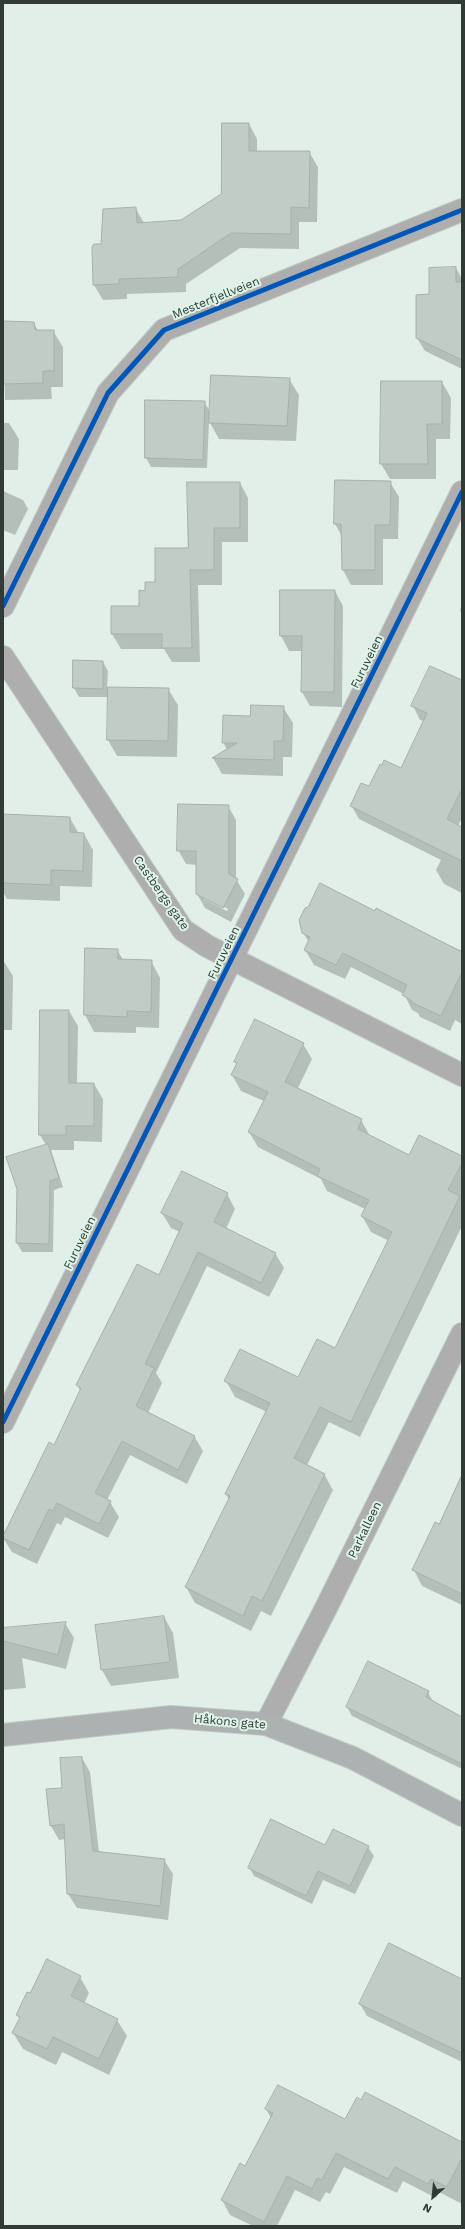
<!DOCTYPE html>
<meta charset="utf-8">
<style>
body{margin:0}
#map{position:relative;width:465px;height:2229px;overflow:hidden;background:#e2efe8;font-family:"Work Sans",sans-serif}
canvas{display:block}
.frame{position:absolute;inset:0;border:4px solid #313a35;pointer-events:none}
.north{position:absolute;left:413px;top:2177px;width:40px;height:40px;-webkit-text-stroke:3px #ddf4e8;paint-order:stroke;rotate:207deg;font-size:11px;font-weight:700;line-height:16px;text-align:center;color:#313a35}
.north::after{content:'';display:block;margin:auto;width:14px;height:18px;background:#313a35;clip-path:polygon(50% 0,100% 100%,50% 72%,0 100%)}
</style>
<div id="map">
<canvas width="465" height="2229"></canvas>
<div class="frame"></div>
<div class="north">N</div>
</div>
<script>
const ctx = document.querySelector('canvas').getContext('2d');
ctx.lineJoin = 'round';
function fillPath(path, color) {
  ctx.fillStyle = color;
  ctx.fill(path, 'evenodd');
}
function strokePath(path, color, width, dash) {
  ctx.strokeStyle = color;
  ctx.lineWidth = width;
  ctx.lineCap = dash ? 'butt' : 'round';
  ctx.setLineDash(dash || []);
  ctx.stroke(path);
}
function label(font, color, halo, rows, align = 'center') {
  ctx.font = font + ' "Work Sans",sans-serif';
  ctx.lineWidth = 4;
  ctx.setLineDash([]);
  ctx.textBaseline = 'middle';
  ctx.strokeStyle = halo;
  ctx.fillStyle = color;
  for (const [text, x, y, turn = 0] of rows) {
    ctx.save();
    ctx.translate(x, y);
    ctx.rotate((+turn || 0) * Math.PI / 180);
    ctx.textAlign = isNaN(turn) ? turn : align;
    if (halo) ctx.strokeText(text, 0, 0);
    ctx.fillText(text, 0, 0);
    ctx.restore();
  }
}
const shadow = new Path2D(`
 M249 124 257 139V152H309L318 167 317 222H299V249L240 248 186 284V292L127 294V299L103 300 94 285 102 245 136 209 144 223 181 221 222 195Z
 M456 268 462 279V369L425 351 417 338 430 295Z
 M3 323H34L38 331H53L63 347V387H51L52 399 5 400Z
 M289 379 299 395 296 441 219 439 209 421 207 468 151 467 146 458 204 402 211 413Z
 M442 382 451 398 450 439H436V479H390L381 464Z
 M3 423H9L19 439 18 470H3Z
 M390 482 399 497 398 539H383V585H351L343 570 342 536 335 524Z
 M240 483 248 498V542H222V585H198L200 662H172L164 649H121L112 634 140 607 146 592 189 549Z
 M3 491 23 500 28 509 15 535 3 530Z
 M335 591 343 606 342 707 310 706 302 692 303 651H289L281 636Z
 M462 605V615L460 610Z
 M103 662 108 671 107 688 168 689 178 705 177 757 117 756 108 740 109 697H79L74 688Z
 M462 681V818L458 826 462 828V893L444 884 436 870 441 860 359 819 351 805 369 788 401 770 424 721 420 720 413 706Z
 M283 707 293 723 292 757H283V776L222 774 213 758 227 750 223 742 251 717Z
 M228 806 236 820V879L245 894 231 922 205 908 197 894V865L186 864 178 850ZM204 897 228 909 227 911 204 899Z
 M3 815 70 818 79 834H84L93 850 92 887 60 886V901L7 899 3 892Z
 M320 885 462 951V1024L455 1020 450 1031 420 1017 418 1013 412 1010 404 994 351 967 345 979 314 965 305 950 309 942 303 933 308 908Z
 M86 949 117 950 124 961H151L160 978 159 1028 136 1027V1033L94 1032 85 1015Z
 M3 960 13 976 12 1030H3Z
 M69 1011 78 1026 77 1084H94L103 1099 102 1142 74 1141V1150H51L63 1187 54 1190 53 1252H22L17 1243 46 1145 40 1135Z
 M303 1044 312 1059 297 1090 361 1120 370 1136 409 1157H462V1226L360 1437 329 1422 307 1465 324 1474 333 1490 271 1616 261 1611 251 1631 195 1603 186 1587 229 1500 226 1494 267 1412 235 1397 226 1381 299 1378 335 1349 389 1241 371 1232 362 1216 365 1209 327 1191 321 1179 258 1147 249 1132 264 1101 241 1091 232 1075 237 1065 235 1062Z
 M227 1194 235 1209 226 1229 275 1253 284 1268 269 1297 207 1266 156 1373 162 1383 148 1413 194 1436 203 1451 187 1484 130 1455 107 1500 110 1502 119 1517 108 1538 65 1517 61 1525 57 1523 37 1564 12 1552 3 1538 55 1446 81 1392 77 1385 160 1276 180 1232 171 1228 162 1213Z
 M462 1474V1605L422 1586 414 1570 439 1525Z
 M164 1617 173 1633 179 1678 111 1686 102 1670Z
 M65 1623 74 1638 66 1669 22 1658 26 1688 3 1690V1629Z
 M428 1692 433 1702 462 1717V1769L352 1716 347 1707Z
 M82 1758 90 1772 99 1853 164 1860 173 1874 168 1920 77 1908 68 1894 66 1839 59 1840 51 1826 63 1789Z
 M326 1846 368 1847 374 1856 355 1894 323 1880 312 1904 254 1876 249 1867Z
 M80 1977 89 1993 84 2004 117 2020 127 2036 109 2075 62 2052 56 2065 23 2049 13 2033 20 2019 17 2015 31 1995Z
 M462 1981V2062L367 2016 360 2004Z
 M266 2109 346 2120 462 2143V2204L439 2192 436 2198 403 2181 397 2193 344 2167 330 2194 326 2192 320 2202 295 2190 277 2226H253L230 2215 222 2200 246 2168 271 2118Z`);
const building = new Path2D(`
 M222 123H249V151H310L309 208 291 207V234L231 233 178 269V277L119 279V284L93 285 92 247 94 244H101L103 209 136 207 137 223 181 220 221 194Z
 M456 267V282H462V360L416 338V295L429 294V268Z
 M3 321 34 322 35 330H54V371H43V383L3 384Z
 M211 375 290 378 287 426 209 423Z
 M381 381H442V424H427L428 464H380Z
 M145 400 205 401 203 460 145 458Z
 M335 480 391 481 390 525H375V570H342L341 524H334Z
 M187 482H240V528H214V570H190L192 648H162V634H111V606H139V590L145 591V582H155V548H188Z
 M280 590H335L334 692H301L302 636H280Z
 M73 660 103 661V689L73 688Z
 M430 666 462 680V789L447 819 462 827V861L350 806 361 783 369 786 380 764 382 765 384 760 401 768 427 713 411 706Z
 M108 687 169 688 168 741 107 740Z
 M251 705 284 706 283 741H274V760L212 758 237 743H222L223 715 250 716Z
 M178 804 229 805V874L238 879 223 908 196 894V851H177Z
 M3 814 70 817V832L84 833 83 871 51 870V885L3 883Z
 M320 883 375 911 376 908 462 952V972L441 1016 411 1002V1000L402 995 407 985 343 953 336 965 304 950 310 937 302 933 299 920 305 908 308 907Z
 M85 948 118 949V959L152 960 151 1012 127 1011V1017L84 1015Z
 M40 1010H69V1083H94V1126H66V1135H39Z
 M255 1019 304 1043 285 1082 362 1119 358 1129 409 1155 419 1135 462 1156V1163L448 1190 460 1196 351 1422 320 1407 294 1458 325 1474 262 1601 252 1596 243 1616 185 1587 230 1496 225 1494 270 1403 224 1381 240 1349 298 1377 317 1339 335 1348 392 1232 361 1216 369 1200 317 1176 320 1169 248 1132 268 1092 231 1075 237 1063 234 1062Z
 M48 1144 59 1178 50 1181 49 1244 16 1243 17 1189 6 1157Z
 M182 1171 228 1193 214 1222 276 1253 261 1283 198 1252 145 1364 154 1368 136 1406 195 1436 178 1470 122 1441 95 1493 111 1501 99 1524 57 1503 53 1511 49 1509 29 1550 3 1538V1536L49 1442 54 1445 81 1388 76 1385 137 1264 159 1275 183 1223 161 1213Z
 M462 1475V1594L412 1570 435 1522 439 1524Z
 M164 1616 170 1662 101 1670 95 1625Z
 M66 1622 58 1655 3 1641V1628Z
 M368 1661 429 1691 426 1697 462 1717V1764L346 1707Z
 M82 1757 93 1851 165 1859 160 1906 67 1894 64 1824 50 1826 46 1789 62 1788 60 1758Z
 M271 1819 325 1845 333 1829 369 1846 350 1886 318 1871 306 1896 248 1868Z
 M389 1943 462 1979V2053L359 2004Z
 M47 1959 81 1976 71 1996 118 2019 99 2059 53 2037 47 2049 12 2033 20 2017 16 2015 27 1992 30 1993Z
 M278 2085 345 2119 357 2097 361 2100 365 2092 462 2142V2158L447 2187 431 2179 428 2184 395 2167 388 2179 336 2153 322 2180 317 2178 312 2189 287 2176 264 2222 221 2200 240 2163 245 2166 273 2113 265 2109Z`);
const minor = new Path2D(`
 M3 606 108 393 164 330 462 210
 M3 657 183 930 207 946 462 1075
 M3 1422 462 492
 M266 1724 325 1610 462 1334`);
const major = new Path2D(`
 M3 1735 171 1717 266 1724 353 1758 462 1815`);
const cycleway = new Path2D(`
 M3 606 108 393 164 330 462 210
 M3 1422 462 492`);
const streetNames = [
 ["Mesterfjellveien",216,298,-22],
 ["Furuveien",367,662,-64],
 ["Castbergs gate",161,893,55],
 ["Furuveien",224,953,-64],
 ["Furuveien",80,1243,-64],
 ["Parkalleen",365,1530,-64],
 ["Håkons gate",230,1722,5]
];
fillPath(shadow, '#0003');
fillPath(building, '#c2ccc6');
strokePath(building, '#a6b0ab', 1);
strokePath(minor, '#bfcac4', 24);
strokePath(major, '#bfcac4', 24);
strokePath(minor, '#aeaeaf', 22);
strokePath(major, '#aeb1b1', 22);
strokePath(cycleway, '#0057b8', 5);
label('12px', '#313a35', '#ddf4e8', streetNames);
</script>
